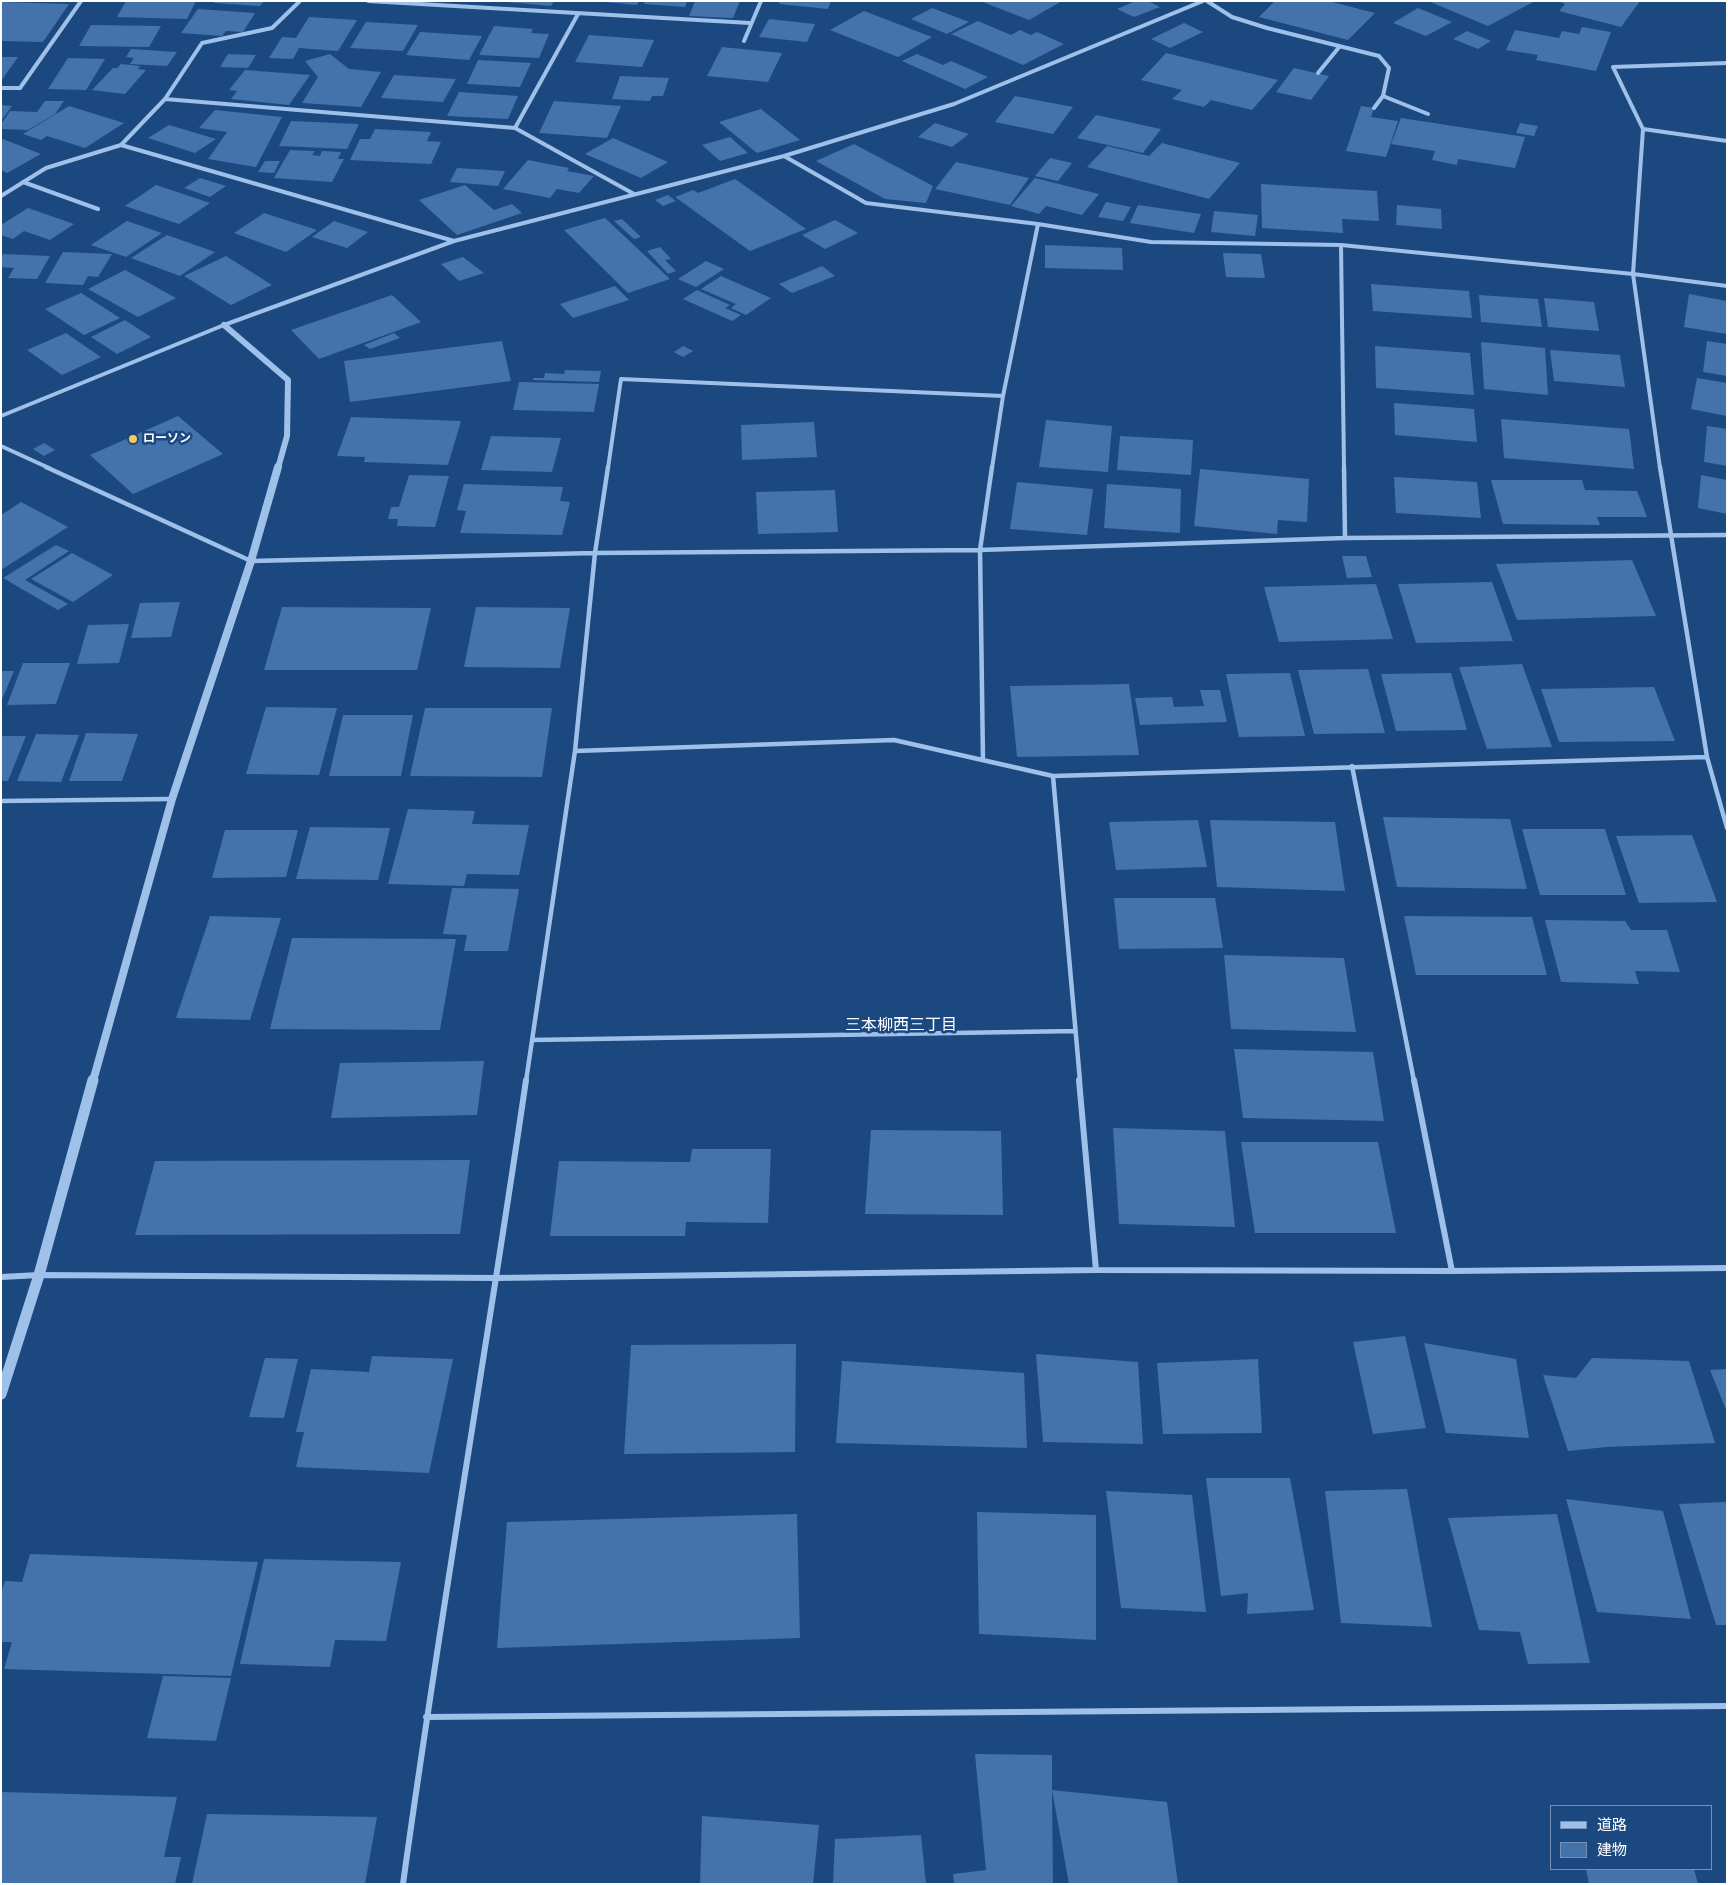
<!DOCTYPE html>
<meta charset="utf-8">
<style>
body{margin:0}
#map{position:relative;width:1728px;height:1885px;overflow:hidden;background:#1c4880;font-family:Jost,"Noto Sans JP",sans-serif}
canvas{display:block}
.frame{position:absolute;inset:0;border:2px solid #fff;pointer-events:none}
.legend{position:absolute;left:1550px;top:1805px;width:162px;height:65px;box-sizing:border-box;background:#1c4880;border:1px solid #7791b3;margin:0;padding:6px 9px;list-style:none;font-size:15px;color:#fff}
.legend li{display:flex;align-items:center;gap:10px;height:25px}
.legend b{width:25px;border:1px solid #7791b3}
</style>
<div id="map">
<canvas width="1728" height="1885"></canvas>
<div class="frame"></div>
<ul class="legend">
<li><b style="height:6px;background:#9fc1e9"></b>道路</li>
<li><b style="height:14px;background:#4472aa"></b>建物</li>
</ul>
</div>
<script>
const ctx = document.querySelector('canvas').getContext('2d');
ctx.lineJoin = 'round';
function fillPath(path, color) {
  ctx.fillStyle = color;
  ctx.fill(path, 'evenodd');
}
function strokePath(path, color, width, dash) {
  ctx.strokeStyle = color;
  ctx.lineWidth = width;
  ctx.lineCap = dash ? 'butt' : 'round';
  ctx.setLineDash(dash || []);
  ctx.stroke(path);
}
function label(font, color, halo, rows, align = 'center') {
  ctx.font = font + ' Jost,"Noto Sans JP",sans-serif';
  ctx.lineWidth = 5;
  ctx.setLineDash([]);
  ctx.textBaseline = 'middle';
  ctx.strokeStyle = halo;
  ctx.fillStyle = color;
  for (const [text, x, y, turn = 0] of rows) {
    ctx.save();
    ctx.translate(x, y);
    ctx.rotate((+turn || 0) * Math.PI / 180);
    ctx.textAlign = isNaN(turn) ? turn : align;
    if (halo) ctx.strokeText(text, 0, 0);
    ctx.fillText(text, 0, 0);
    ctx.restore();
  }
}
const building = new Path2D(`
 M126 1H196L187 19 117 17Z
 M215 1H264L260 6 214 3Z
 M496 1H554L551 6Z
 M594 1H639L637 5Z
 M645 1H687L685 7 644 4Z
 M695 1H740L733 18 689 16Z
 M780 1H831L828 9 779 4Z
 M980 1H1062L1029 20Z
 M1136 1H1148L1160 7 1134 17 1117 9Z
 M1275 1H1328L1375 13 1348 40 1259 17Z
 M1428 1H1535L1488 26Z
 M1558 1H1640L1621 27 1559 11 1565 4Z
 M1 2 69 4 43 42 1 41Z
 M932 8 969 22 947 34 911 19Z
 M1418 8 1452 22 1426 36 1393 23Z
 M198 9 255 13 243 32 226 31 222 36 181 33Z
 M864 11 932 37 898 57 830 30Z
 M309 17 357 20 338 51 299 48 293 59 269 58 282 37 296 38Z
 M769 19 815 24 807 42 759 37Z
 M978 21 1011 35 1020 30 1031 35 1037 32 1064 44 1023 65 951 34Z
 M366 22 418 25 403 51 350 48Z
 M1184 23 1203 32 1170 48 1151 39Z
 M91 25 161 26 149 47 79 46Z
 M494 26 533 29 531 33 549 34 539 58 479 55Z
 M1582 27 1611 32 1596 71 1536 60 1538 55 1506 50 1515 30 1559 38 1562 31 1579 34Z
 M1467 31 1491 41 1478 49 1453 39Z
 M420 32 482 36 469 60 406 55Z
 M589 35 654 40 642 67 575 62Z
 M722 47 782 53 768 82 707 76Z
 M131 49 177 52 167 66 130 64 134 58 126 57Z
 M1166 53 1278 80 1252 110 1211 100 1204 107 1172 99 1182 90 1141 80Z
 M228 54 256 55 248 68 220 67Z
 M330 54 349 69 381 72 361 107 302 103 318 77 305 61Z
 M917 54 943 65 951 61 988 77 965 89 902 61Z
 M1 57H18L1 81Z
 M68 58 105 59 86 90 48 89Z
 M478 60 531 63 520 87 467 84Z
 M121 64 140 66 138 69 146 70 125 94 92 90 113 68H117Z
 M1294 68 1329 76 1311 100 1276 92Z
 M245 70 310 75 289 105 231 99 237 91 229 90Z
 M394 75 456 79 443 102 381 98Z
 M620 76 669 78 663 96H652L650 101 612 99Z
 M459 92 518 96 508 119 447 116Z
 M1015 96 1073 107 1053 134 995 122Z
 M45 101H64L55 114 28 130 1 129V124L10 111 37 112Z
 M554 101 621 106 607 138 539 133Z
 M1 105 12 106 1 121Z
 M69 106 124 123 85 148 47 136 41 140 23 134Z
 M1361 106 1374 108 1371 117 1398 121 1386 157 1346 151Z
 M761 109 800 140 757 153 719 122Z
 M215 110 282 117 256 167 208 159 227 132 199 128Z
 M1096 115 1161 129 1143 153 1077 138Z
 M1401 118 1525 137 1515 168 1458 159 1457 165 1432 160 1435 151 1391 144Z
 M291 121 359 124 347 149 279 146Z
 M935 123 969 134 952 147 918 137Z
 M1520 123 1538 126 1534 136 1516 133Z
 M169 125 216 139 195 153 148 138Z
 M375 129 431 132 427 141 441 142 431 164 350 160 360 139H370Z
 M730 137 748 153 720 161 702 145Z
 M613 138 668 162 641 178 585 154Z
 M3 139 41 154 7 173 1 170V140Z
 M1162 143 1240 163 1209 199 1087 167 1107 146 1149 156Z
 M854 144 933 186 926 203 885 199 816 161Z
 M290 150 315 151 312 155 320 156 322 151 341 152 338 159H344L332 182 274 178Z
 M1050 158 1072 163 1058 181 1035 176Z
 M528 160 569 168 567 171 594 176 579 193 557 189 550 198 503 189Z
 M265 161H280L274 173 258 172Z
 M956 162 1029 178 1010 205 935 189Z
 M457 168 505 171 498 186 450 182Z
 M200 178 226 186 210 197 184 188Z
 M1035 178 1099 194 1082 215 1046 206 1039 214 1011 206Z
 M735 179 806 229 750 251 675 197 693 190 698 193Z
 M1261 184 1377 191 1379 221 1342 219 1343 233 1262 228Z
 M156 185 210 203 179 224 125 206Z
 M465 185 494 210 512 204 522 213 457 235 419 200Z
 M668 195 676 201 663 206 655 200Z
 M1106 202 1131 207 1123 221 1098 217Z
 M1138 205 1201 214 1194 233 1130 223Z
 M1397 205 1441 209 1442 229 1396 225Z
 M28 208 74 224 50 240 24 231 13 239 1 235V225Z
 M1214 211 1258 215 1255 236 1211 232Z
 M264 213 317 230 286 252 234 233Z
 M605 218 670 279 628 293 564 230Z
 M622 219 641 237 634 239 614 221Z
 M835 220 858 233 825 249 802 235Z
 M127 221 162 233 126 257 91 245Z
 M334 221 368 232 347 248 312 237Z
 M167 235 215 252 180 276 131 258Z
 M1045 245 1122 248 1123 270 1045 268Z
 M660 247 671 259 665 260 676 271 668 274 647 251Z
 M63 252 112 254 98 277 88 276 83 285 45 283Z
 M1223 253 1261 254 1265 278 1226 277Z
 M3 254 50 256 37 279 8 278 14 268 1 267V258Z
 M226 256 272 285 231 305 184 276Z
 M463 257 484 273 459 281 441 264Z
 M706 261 724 269 696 287 678 279Z
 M822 266 835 276 792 293 779 284Z
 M125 270 176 298 138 317 88 289Z
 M721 276 771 298 746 315 731 308 736 304 701 289Z
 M1371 284 1469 291 1472 318 1373 311Z
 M615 286 629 300 573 318 560 304Z
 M697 290 730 305 725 308 741 315 732 321 683 299Z
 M81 293 120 318 84 335 45 309Z
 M1689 294 1727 301V334L1684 327Z
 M392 295 421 322 319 359 291 330Z
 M1479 295 1538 299 1542 327 1481 322Z
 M1544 298 1594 302 1599 331 1548 327Z
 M125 320 151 337 117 354 91 337Z
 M66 333 101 357 62 375 27 350Z
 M394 333 400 338 370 349 364 345Z
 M502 341 511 381 350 402 344 361Z
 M1707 341 1727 344V376L1703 372Z
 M1481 342 1545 348 1548 395 1484 389Z
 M683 346 693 351 683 357 674 352Z
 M1375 346 1470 353 1474 395 1376 388Z
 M1550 350 1620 355 1625 387 1554 381Z
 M565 370 601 371 599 382 533 380V378H544L545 373 564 374Z
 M1697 378 1727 383V416L1691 409Z
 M519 382 599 384 594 412 513 410Z
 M1394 403 1474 409 1477 442 1395 435Z
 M178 416 223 454 133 494 90 455Z
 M351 417 461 421 448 465 364 462 365 457 337 456Z
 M1501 419 1629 429 1634 469 1504 458Z
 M1046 420 1112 426 1108 472 1039 467Z
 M814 422 817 457 742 460 741 425Z
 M1707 426 1727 429V466L1704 462Z
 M491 436 561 438 552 472 481 470Z
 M1120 436 1193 440 1191 475 1117 470Z
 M44 443 55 450 44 456 33 449Z
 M1200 469 1309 479 1307 522 1278 520 1277 534 1194 526Z
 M409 475 449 476 435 527 397 526 398 519H388L391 507H399Z
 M1701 475 1727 480V514L1698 508Z
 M1394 477 1477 482 1481 518 1396 513Z
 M1491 480H1582L1585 490 1637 491 1647 517H1597L1600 525 1503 524Z
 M1017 482 1093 489 1087 535 1010 529Z
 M464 484 563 487 560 501 570 502 562 535 460 533 466 511 457 510Z
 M1107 484 1181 489 1180 533 1104 528Z
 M835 490 838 532 758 534 756 492Z
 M21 502 68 527 1 570V515Z
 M56 545 69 551 25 580 68 604 58 610 3 578Z
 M72 553 113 575 73 602 31 579Z
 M1342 556H1366L1372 577 1347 578Z
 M1632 560 1656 616 1517 620 1496 564Z
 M1492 582 1513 641 1416 643 1398 584Z
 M1376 584 1393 639 1279 642 1264 587Z
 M180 602 171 637 131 638 140 603Z
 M282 607 431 608 417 670H264Z
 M476 607 570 608 560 668 464 667Z
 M129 624 119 663 77 664 88 625Z
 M23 663H70L56 704 7 705Z
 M1522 664 1552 747 1487 749 1459 667Z
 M1368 669 1385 733 1314 734 1298 670Z
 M1 671H14L1 702Z
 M1290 673 1305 736 1239 737 1226 674Z
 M1451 673 1467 730 1396 731 1381 674Z
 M1129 684 1139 755 1017 757 1010 686Z
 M1654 687 1675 741 1559 742 1541 689Z
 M1200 690H1220L1227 722 1140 725 1135 698 1172 697 1174 707 1204 706Z
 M266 707 337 708 319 775 246 774Z
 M425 708H552L542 777 410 776Z
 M343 715H413L401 776H329Z
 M86 733 138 734 122 781H69Z
 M36 734 79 735 61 782 17 781Z
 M1 736H26L8 781H1Z
 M408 809 475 811 472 824 529 825 519 875 467 874 464 886 388 884Z
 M1383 817 1510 819 1527 889 1397 887Z
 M1198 820 1207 867 1116 870 1109 822Z
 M1210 820 1335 822 1345 891 1217 887Z
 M310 827 390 828 378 880 296 879Z
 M1522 829H1605L1626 895H1540Z
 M225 830H298L286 877 212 878Z
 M1692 835 1717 902 1639 903 1616 836Z
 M452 888 519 889 508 951H464L467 935 443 934Z
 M1114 898H1215L1223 948 1119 949Z
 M210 916 281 918 250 1020 176 1018Z
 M1404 916 1532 917 1547 975H1416Z
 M1545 920 1625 921 1631 930H1667L1680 972 1635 971 1639 984 1561 982Z
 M292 938 456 939 440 1030 270 1029Z
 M1224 955 1344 958 1356 1032 1231 1029Z
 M1234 1049 1373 1052 1384 1121 1243 1118Z
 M484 1061 477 1115 331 1118 340 1063Z
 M1113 1128 1225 1131 1235 1227 1119 1224Z
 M871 1130 1001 1131 1003 1215 865 1214Z
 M1241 1142H1378L1396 1233H1255Z
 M692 1149H771L768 1223 686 1222 685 1236H550L559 1161 690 1162Z
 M470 1160 460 1234 135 1235 155 1161Z
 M1405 1336 1426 1428 1373 1434 1353 1342Z
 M1424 1343 1516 1359 1529 1438 1446 1433Z
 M796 1344 795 1452 624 1454 631 1345Z
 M1036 1354 1138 1362 1143 1444 1043 1442Z
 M372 1356 453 1359 429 1473 296 1467 304 1432H296L311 1369 369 1372Z
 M265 1358 298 1359 284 1418 249 1417Z
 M1592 1358 1689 1361 1715 1443 1606 1447 1568 1451 1543 1375 1576 1378Z
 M1258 1359 1262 1433 1163 1434 1157 1363Z
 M842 1361 1024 1373 1027 1448 836 1443Z
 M1727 1369V1412L1710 1370Z
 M1206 1478H1290L1314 1610 1247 1614 1248 1593 1221 1596Z
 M1407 1489 1432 1627 1341 1623 1325 1491Z
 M1106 1491 1192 1495 1206 1612 1121 1608Z
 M1566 1499 1663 1511 1691 1619 1597 1612Z
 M1727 1502V1625H1716L1679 1504Z
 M977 1512 1096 1515V1640L979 1634Z
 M797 1514 800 1638 497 1648 507 1522Z
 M1557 1514 1590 1663 1528 1664 1520 1632 1479 1630 1448 1518Z
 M30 1554 258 1562 231 1676 4 1669 12 1642H1V1592L5 1581 22 1582Z
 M264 1559 401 1562 386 1641 335 1640 330 1667 240 1664Z
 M163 1676 231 1678 216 1741 147 1738Z
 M975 1754 1052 1755V1790L1167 1802 1178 1884H1069L1052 1790 1053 1884H954L953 1874 986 1870Z
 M1 1792 177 1797 164 1857H181L175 1884H1Z
 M207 1814 377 1817 365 1884H192Z
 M702 1816 819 1825 813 1884H700Z
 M921 1835 926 1884H833L835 1839Z
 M1586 1869H1694L1698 1884H1589Z`);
const minorFar2 = new Path2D(`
 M300 1 272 28 202 43 165 99 121 145 454 241
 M368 1 750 23
 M1207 1 1232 17 1267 28 1379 56 1389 68 1383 96 1428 114
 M578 14 515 128 634 194
 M744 41 761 1
 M1318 73 1340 46
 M1 88H20L81 1
 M165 99 515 128
 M1374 108 1383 96
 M1643 129 1727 141
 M784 156 866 203 1038 224 1151 242 1341 245 1633 274 1727 286
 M23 182 98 209
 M1 196 46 168 121 145
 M1341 245 1344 468
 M1 416 224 325 454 241 784 156 954 104 1203 1
 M1 446 49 468
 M608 468 621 379 1003 396
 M992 468 1003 396 1038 224
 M1660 468 1633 274 1643 129 1613 67 1727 63`);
const minorFar1 = new Path2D(`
 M46 467 251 561 595 553 980 550 1345 538 1727 535
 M1344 467 1345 538
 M1660 467 1707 757 1727 828
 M575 751 894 740 1053 776 1707 757
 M983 760 980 550 992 467
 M1352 766 1414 1081
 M1053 776 1080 1081
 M1 801 172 799
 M532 1040 1075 1031
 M526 1081 575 751 595 553 608 467`);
const minor = new Path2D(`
 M1079 1080 1096 1270
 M1414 1080 1452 1271
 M1 1277 39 1275 497 1278 1096 1270 1452 1271 1727 1268
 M426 1717 1727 1706
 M403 1884C440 1615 487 1348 526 1080`);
const tertiaryFar2 = new Path2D(`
 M224 325 288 380 287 436 278 468`);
const tertiaryFar1 = new Path2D(`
 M93 1081 172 799 251 561 278 467`);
const tertiary = new Path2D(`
 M1 1394 39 1275 93 1080`);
const markers = [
 [133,439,5,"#facb5c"]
];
const farPoinames = [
 ["ローソン",143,439]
];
const neighbourhoodNames = [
 ["三本柳西三丁目",901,1026]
];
fillPath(building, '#4472aa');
strokePath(minorFar2, '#9fc1e9', 4);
strokePath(minorFar1, '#9fc1e9', 4.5);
strokePath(minor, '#9fc1e9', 6);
strokePath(tertiaryFar2, '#9fc1e9', 6);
strokePath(tertiaryFar1, '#9fc1e9', 8);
strokePath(tertiary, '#9fc1e9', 11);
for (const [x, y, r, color] of markers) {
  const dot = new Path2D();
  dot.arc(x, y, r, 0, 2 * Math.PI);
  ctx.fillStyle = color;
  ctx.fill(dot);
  strokePath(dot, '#1c4880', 2);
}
label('bold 12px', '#fff', '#1c4880', farPoinames, 'left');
label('16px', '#fff', '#1c4880', neighbourhoodNames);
</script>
